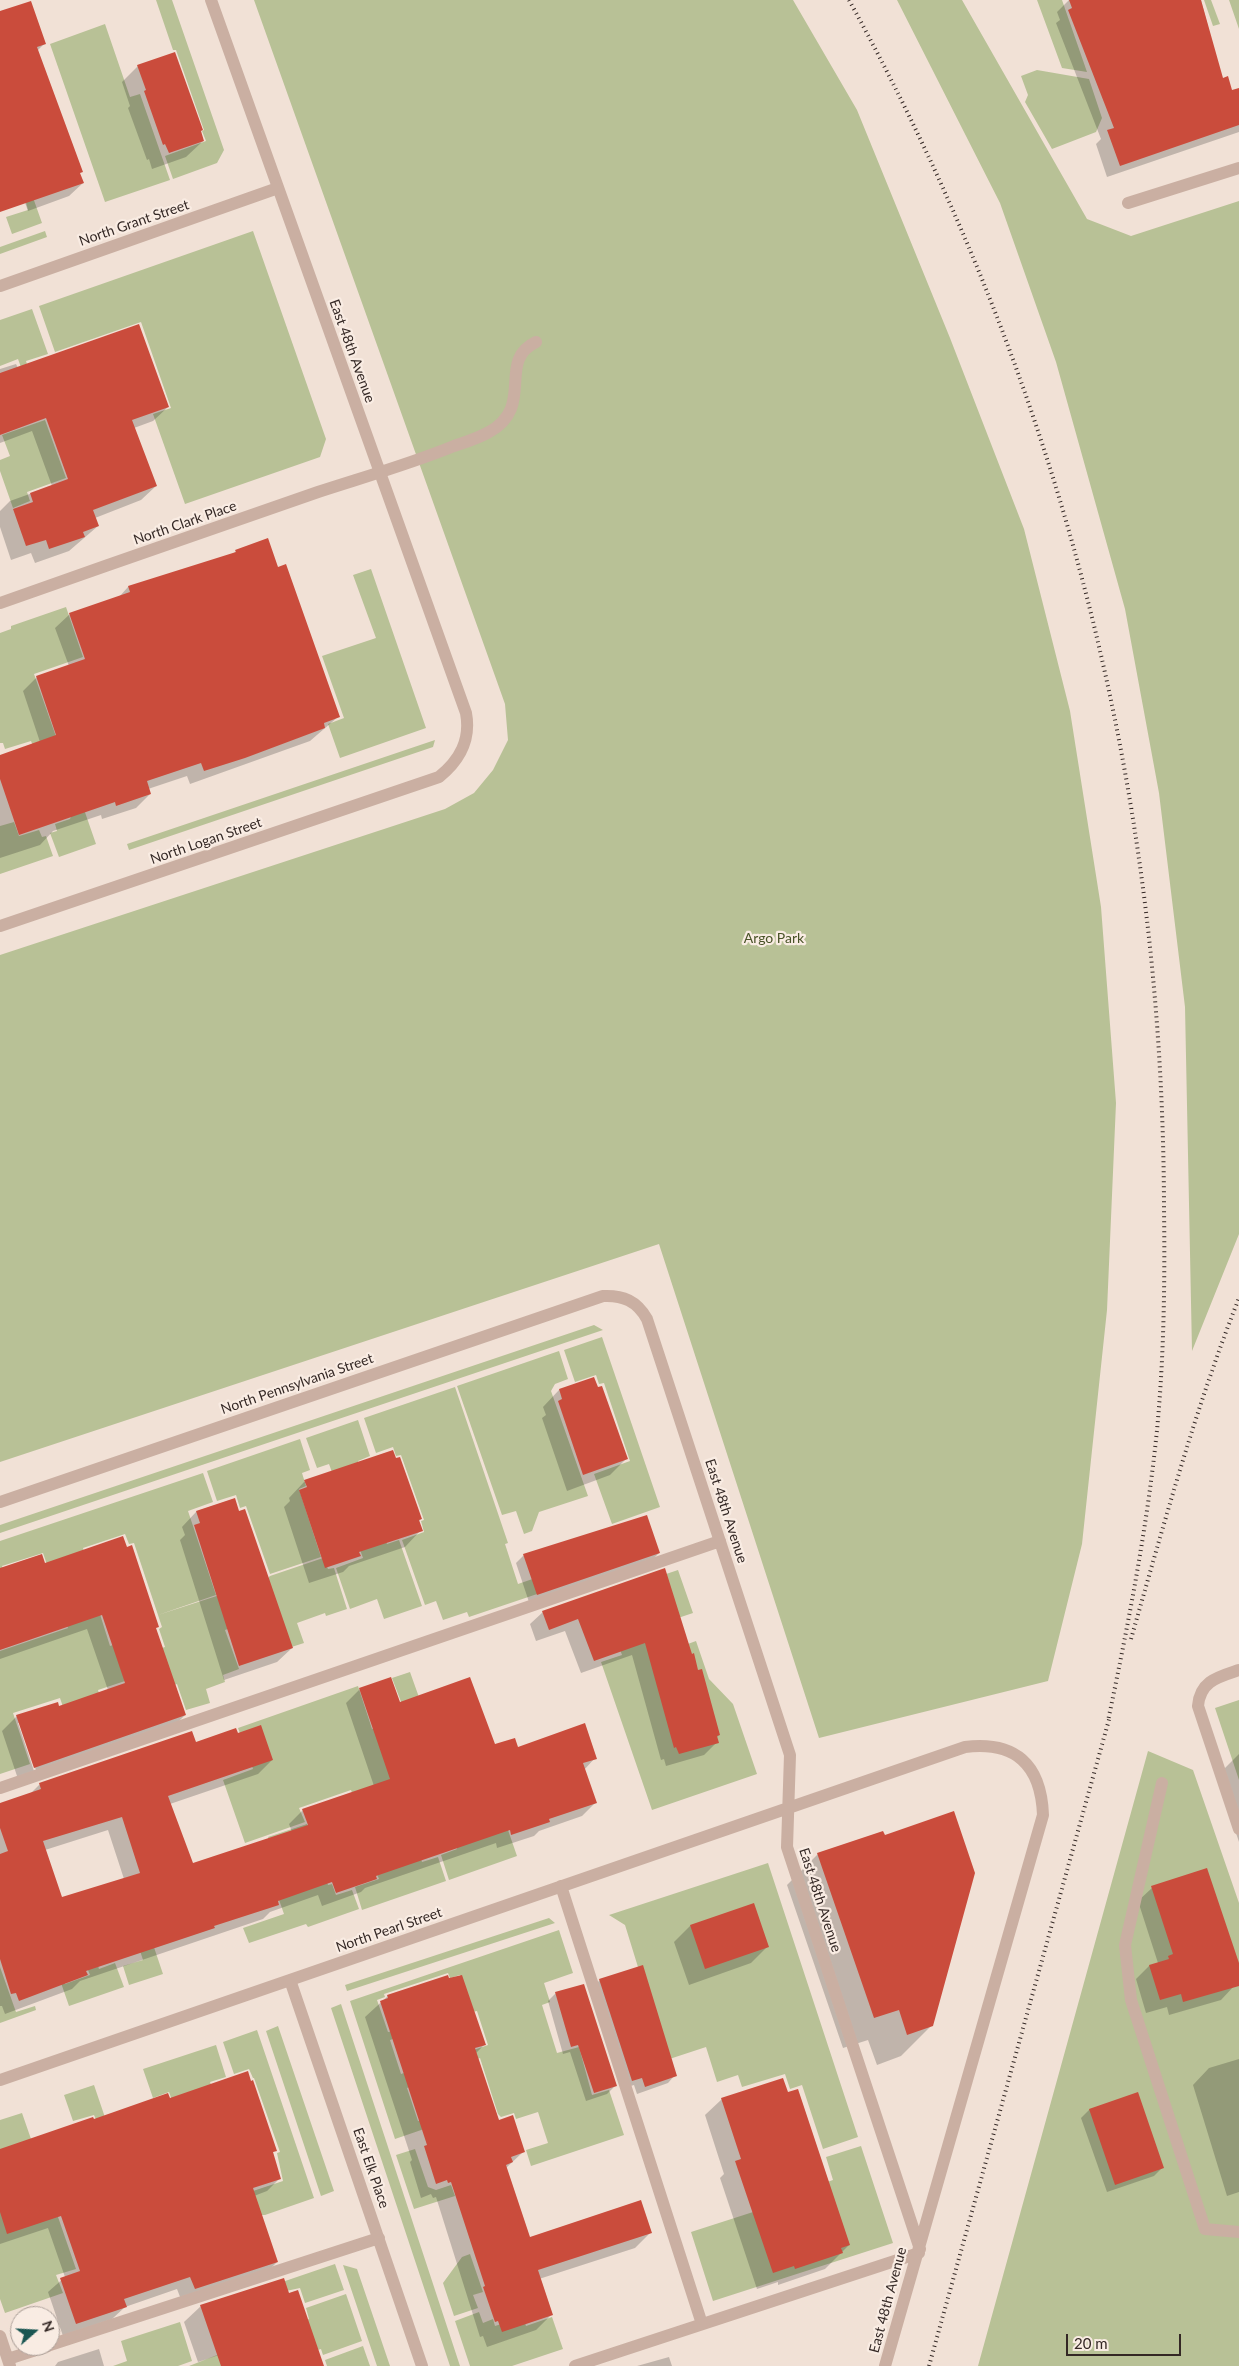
<!DOCTYPE html>
<style>
body{margin:0}
#map{position:relative;width:1239px;height:2366px;overflow:hidden;background:#f1e1d6;font-family:Lato,sans-serif}
canvas{display:block}
.north{position:absolute;left:10px;top:2306px;width:50px;height:50px;box-sizing:border-box;background:#f9ece3;border:1px solid #aa9e97;border-radius:50%;rotate:71deg;font-size:14px;font-weight:700;line-height:20px;text-align:center;color:#342825}
.north::after{content:'';display:block;margin:auto;width:18px;height:22px;background:#1a5652;clip-path:polygon(50% 0,100% 100%,50% 72%,0 100%)}
.scale{position:absolute;left:1066px;top:2334px;width:115px;height:22px;box-sizing:border-box;border:2px solid #342825;border-top:0;padding-left:6px;font-size:15px;line-height:18px;white-space:nowrap;color:#342825;-webkit-text-stroke:4px #f9ece3;paint-order:stroke}
</style>
<div id="map">
<canvas width="1239" height="2366"></canvas>
<div class="north">N</div>
<div class="scale">20 m</div>
</div>
<script>
const ctx = document.querySelector('canvas').getContext('2d');
ctx.lineJoin = 'round';
function fillPath(path, color) {
  ctx.fillStyle = color;
  ctx.fill(path, 'evenodd');
}
function strokePath(path, color, width, dash) {
  ctx.strokeStyle = color;
  ctx.lineWidth = width;
  ctx.lineCap = dash ? 'butt' : 'round';
  ctx.setLineDash(dash || []);
  ctx.stroke(path);
}
function label(font, color, halo, rows, align = 'center') {
  ctx.font = font + ' Lato,sans-serif';
  ctx.lineWidth = 4.5;
  ctx.setLineDash([]);
  ctx.textBaseline = 'middle';
  ctx.strokeStyle = halo;
  ctx.fillStyle = color;
  for (const [text, x, y, turn = 0] of rows) {
    ctx.save();
    ctx.translate(x, y);
    ctx.rotate((+turn || 0) * Math.PI / 180);
    ctx.textAlign = isNaN(turn) ? turn : align;
    if (halo) ctx.strokeText(text, 0, 0);
    ctx.fillText(text, 0, 0);
    ctx.restore();
  }
}
const green = new Path2D(`
 M156 0H172L224 150 217 163 173 179 165 156 206 141 202 131 204 130 176 50H173Z
 M254 0H793L857 110 950 338 1024 529 1070 711 1101 907 1116 1103 1107 1310 1082 1544 1048 1681 819 1738 659 1244 0 1462V955L445 809 474 793 493 770 508 740 505 704Z
 M897 0H962L1087 219 1131 236 1239 201V1234L1192 1351 1185 1007 1159 793 1125 609 1056 362 1000 203Z
 M1037 0H1062L1087 72 1062 68Z
 M1204 0H1211L1220 24 1213 26Z
 M1229 0H1239V29Z
 M105 24 130 97 140 94 170 180 105 202 50 44Z
 M1037 70 1089 79 1102 118 1096 132 1052 149 1025 102 1028 95 1021 76Z
 M0 104 42 223 12 234 6 217 28 210Z
 M45 231 47 237 0 254V247Z
 M253 231 326 439 320 457 185 504 153 414 171 408 141 322 55 352 39 306Z
 M32 309 48 354 26 361 29 371 23 373 18 359 0 366V320Z
 M45 420 66 478 27 492 30 501 13 508 0 471V460L10 456 2 435Z
 M371 569 426 728 340 758 328 724 344 718 322 656 376 638 353 575Z
 M66 607 83 657 34 674 60 748 37 756 31 741 5 749 3 743H0V633L11 629V626Z
 M435 740 433 747 129 850 127 844Z
 M79 795 96 844 59 857 50 833 57 831 55 824 70 819Z
 M14 822 19 836 39 830 42 837 46 836 53 856 0 874V826Z
 M594 1325 603 1330 0 1533V1525Z
 M602 1337 660 1507 612 1524 594 1474 630 1461 604 1383 599 1384 596 1375 575 1382 564 1350Z
 M559 1351 568 1379 555 1384 551 1391 588 1496 539 1512 532 1531 524 1534 516 1511 502 1515 457 1386Z
 M455 1387 508 1543 505 1544 518 1584 544 1575 549 1590 469 1617 467 1612 443 1620 436 1601 425 1605 402 1540 424 1532 421 1521 424 1520 401 1455 396 1456 393 1447 376 1453 364 1418Z
 M358 1420 370 1456 358 1461 360 1469 387 1544 399 1540 422 1606 384 1619 377 1599 350 1609 336 1568 363 1558 329 1464 317 1468 306 1438Z
 M300 1439 310 1470 302 1473 306 1486 299 1489 321 1557 270 1574 246 1506 240 1508 236 1495 217 1501 207 1471Z
 M203 1473 213 1502 188 1511 216 1595 158 1615 134 1543 129 1544 125 1534 83 1548 86 1559 65 1617 43 1553 2 1566 27 1640 0 1649V1541Z
 M323 1558 328 1569 334 1568 347 1609 326 1616 325 1613 297 1623 304 1643 276 1652 267 1579 270 1576Z
 M678 1570 693 1613 642 1630 652 1657 696 1641 709 1679 733 1704 757 1774 652 1810 601 1662 622 1655 608 1616 577 1604Z
 M232 1591 258 1619 225 1630 239 1669 223 1675 225 1682 206 1689 210 1703 186 1710 177 1684 154 1692 162 1648 165 1647 159 1629 162 1627 158 1615Z
 M98 1608 110 1646 113 1645 125 1681 98 1690 112 1734 76 1746 60 1698 13 1713 30 1764 0 1774V1651L68 1628 65 1619Z
 M410 1672 436 1745 474 1732 517 1856 449 1880 441 1855 457 1849 392 1678Z
 M358 1686 372 1729 382 1726 401 1780 377 1865 351 1790 299 1808 305 1822 245 1843 223 1780 253 1769 238 1728Z
 M1239 1700V1780L1215 1708Z
 M1148 1751 1193 1770 1239 1903V2366H978Z
 M307 1824 328 1885 332 1884 336 1895 352 1890 359 1909 308 1927 306 1924 249 1943 243 1928 284 1914 278 1897 287 1893 268 1837Z
 M419 1852 422 1862 438 1857 446 1881 362 1910 355 1887 379 1879 375 1869Z
 M768 1863 858 2137 823 2149 802 2085 790 2089 785 2074 742 2087 738 2075 717 2082 706 2047 636 2070 642 1980 625 1925 609 1915Z
 M132 1882 163 1974 129 1985 123 1966 143 1960 119 1886Z
 M549 1918 555 1923 347 1991 345 1985Z
 M559 1930 573 1973 544 1983 550 2002 542 2005 557 2053 579 2047 592 2095 609 2090 624 2135 531 2166 526 2150 548 2143 538 2112 516 2119 514 2113 501 2117 498 2114 480 2058 460 2065 457 2056 488 2045 477 2011 472 2012 460 1975 450 1978 448 1973 384 1994 385 1997 377 2000 388 2032 462 2016 390 2040 401 2074 410 2071 416 2084 407 2088 418 2121 427 2119 430 2127 395 2139 350 2001Z
 M96 1959 99 1969 115 1963 124 1987 69 2006 60 1980 63 1979 65 1984 90 1975 88 1970Z
 M0 1967 16 2012 35 2006 36 2010 0 2023Z
 M341 2004 460 2366H450L331 2008Z
 M278 2026 334 2191 321 2196 266 2031Z
 M257 2030 314 2198 265 2215H261L253 2191 283 2181 277 2153 280 2152 254 2078H253L249 2069 234 2074 223 2042Z
 M216 2045 226 2077 210 2082 214 2092 174 2106 169 2092 153 2098 143 2069Z
 M94 2085 132 2197 94 2115 73 2121 64 2095Z
 M22 2113 76 2269 56 2275 63 2293 5 2313 0 2299V2120Z
 M861 2146 893 2243 713 2301 691 2232 781 2203 780 2198 833 2180 826 2157Z
 M415 2149 428 2187 436 2190 451 2185 455 2196 414 2209 396 2155Z
 M470 2254 483 2292 473 2295 478 2308 454 2316 443 2283 462 2257Z
 M335 2264 344 2290 305 2303 300 2288 203 2309Z
 M343 2265 357 2269 390 2366H377Z
 M346 2294 362 2341 323 2355 321 2349 259 2366H189L309 2319 306 2308Z
 M479 2312 483 2323 493 2319 495 2326 523 2317 526 2326 552 2317 563 2349 512 2366H470L455 2321Z
 M180 2322 192 2361 178 2366H113L127 2361 121 2341Z
 M363 2346 370 2366H327L325 2360Z`);
const shadow = new Path2D(`
 M1069 0H1201L1222 80 1232 92 1239 89V132L1107 177 1096 144 1101 139 1056 23 1060 20 1057 12Z
 M0 14 45 43 37 51 83 183 69 196 28 211 0 133Z
 M138 66 200 132 203 141 186 157 152 169 149 159 147 160 128 108 130 106 122 82Z
 M16 364 18 368 168 407 153 421 134 428 156 486 141 500 95 518 98 526 69 551 35 563 31 553 11 560 0 527V511L10 501 52 486 32 431 0 443V369Z
 M236 551 339 716 310 741 190 784 187 776 148 789 150 794 136 808 102 819 101 815 53 831 40 845 0 858V757L40 742 23 691 37 677 69 666 55 628 70 614 119 597 128 587 233 554Z
 M593 1379 626 1459 610 1475 567 1491 542 1418 546 1415 543 1407 559 1390Z
 M305 1481 421 1519 418 1522 421 1530 405 1547 349 1566 343 1572 309 1583 284 1507 290 1501 289 1498Z
 M234 1499 292 1648 277 1662 224 1680 180 1540 185 1535 182 1527 196 1512Z
 M659 1553 651 1561 529 1602 516 1563 524 1555Z
 M44 1565 155 1629 185 1715 170 1730 19 1782 2 1731 17 1716 58 1707 108 1690 87 1629 0 1659V1569ZM18 1723H20L37 1773 35 1774Z
 M664 1570 691 1656 719 1735 716 1738 717 1742 704 1755 666 1766 664 1759 661 1760 632 1655 581 1673 565 1631 536 1641 530 1624 543 1612Z
 M360 1689 399 1704 494 1746 595 1758 584 1770 596 1802 582 1816 539 1831 534 1836 497 1848 496 1843 365 1888 361 1892 322 1906 318 1895 270 1912 263 1919 80 1981 72 1989 5 2014 2 2006H0V1804L30 1794 40 1784 237 1735 272 1760 258 1774 170 1804 192 1865 292 1832 289 1824 303 1810 374 1786 346 1703ZM108 1830 124 1879 61 1898 45 1850Z
 M1239 1754V1842L1217 1776Z
 M818 1854 932 2025 901 2056 877 2065 868 2040 843 2048 787 1885Z
 M1152 1888 1239 1971 1234 1986 1221 2000 1169 2015 1167 2007 1146 2013 1136 1979 1149 1966 1158 1963 1138 1901Z
 M690 1926 767 1947 751 1963 689 1985 674 1942Z
 M600 1980 675 2075 668 2083 637 2094 634 2085 624 2088 592 1988Z
 M556 1993 615 2086 607 2094 586 2101 570 2052 563 2054 548 2001Z
 M388 1996 485 2044 475 2054 499 2121 523 2152 506 2168 529 2238 650 2233 635 2248 539 2279 551 2315 536 2330 487 2347 483 2336 480 2337 436 2197 433 2198 431 2194 421 2198 410 2162 412 2160 365 2017Z
 M1239 2059V2192L1227 2196 1193 2085 1209 2068Z
 M1137 2094 1162 2168 1154 2176 1107 2192 1081 2118 1089 2110Z
 M722 2099 849 2245 825 2269 778 2285V2282L757 2289 720 2178 724 2174 705 2115Z
 M169 2100 276 2150 272 2153 280 2178 267 2191 254 2196 277 2262 264 2275 182 2302 177 2289 125 2307 112 2319 63 2336 48 2292 65 2277 48 2228 0 2244V2150L93 2121Z
 M288 2295 323 2366H223L219 2355 198 2362 184 2322 201 2306Z
 M99 2349 104 2366H55L58 2362Z
 M669 2357 672 2366H637Z`);
const building = new Path2D(`
 M1069 0H1201L1223 78 1228 76 1232 90 1239 88V125L1120 166 1107 130 1114 128 1068 10 1072 8Z
 M31 1 46 44 37 47 83 172 80 173 84 183 0 212V11Z
 M175 52 203 130 201 131 204 141 169 153 165 144 163 145 144 91 146 90 137 65Z
 M139 324 169 407 132 420 157 486 93 510 99 526 83 532 85 537 49 549 46 540 26 546 13 509 33 502 30 493 68 479 46 418 0 435V373Z
 M268 538 278 567 286 564 340 717 324 723 325 728 245 758 204 771 201 763 147 781 151 794 116 806 115 802 19 835 0 779V755L56 735 36 676 85 659 69 613 130 592 128 586 236 552 235 550Z
 M594 1377 598 1387 602 1386 628 1459 583 1475 558 1401 562 1399 559 1389Z
 M393 1450 396 1458 400 1457 422 1519 419 1520 423 1531 359 1552 361 1556 325 1568 299 1490 307 1487 304 1480Z
 M235 1498 239 1511 245 1509 293 1648 239 1666 194 1525 200 1523 196 1511Z
 M647 1515 660 1553 537 1595 523 1554Z
 M123 1536 127 1547 132 1545 159 1627 156 1628 186 1715 34 1768 16 1715 58 1702 59 1706 125 1683 102 1615 0 1650V1568L42 1554 45 1563Z
 M665 1568 692 1654 694 1653 698 1670 702 1669 720 1735 717 1736 719 1743 679 1754 676 1747 674 1748 645 1643 594 1661 578 1619 549 1630 542 1611Z
 M391 1677 400 1702 470 1677 495 1744 515 1738 518 1747 585 1723 597 1759 583 1763 597 1803 549 1819 550 1822 511 1835 510 1830 376 1876 377 1879 336 1893 332 1882 278 1901 279 1905 214 1926 215 1928 86 1971 88 1975 19 2001 16 1993 11 1994 0 1959V1854L8 1851 0 1828V1803L41 1789 39 1783 192 1731 196 1742 236 1728 238 1733 261 1725 273 1760 168 1796 193 1863 308 1825 302 1809 390 1779 359 1688ZM122 1817 140 1873 62 1897 43 1841Z
 M954 1811 975 1873 933 2026 907 2035 899 2010 874 2018 817 1853 883 1831 885 1835Z
 M1207 1868 1239 1963V1986L1183 2002 1181 1994 1160 2000 1149 1965 1169 1959 1168 1956 1173 1954 1151 1886Z
 M754 1903 769 1947 705 1969 690 1925Z
 M643 1965 677 2076 645 2087 642 2078 632 2081 599 1979Z
 M448 1975 449 1978 462 1975 486 2045 475 2048 499 2120 513 2115 524 2149 525 2152 511 2157 513 2162 506 2165 530 2237 641 2200 652 2233 538 2270 553 2315 502 2332 498 2321 495 2322 483 2287 485 2286 451 2182 448 2183 447 2180 436 2184 424 2146 427 2145 380 2001 388 1998 387 1995Z
 M584 1984 617 2086 594 2093 578 2045 571 2047 555 1992Z
 M248 2071 251 2081 253 2080 277 2151 273 2152 281 2179 253 2188 278 2262 195 2289 190 2277 124 2299 127 2307 76 2324 60 2278 80 2271 61 2216 7 2234 0 2212V2149L93 2117 94 2119 168 2093 170 2098Z
 M783 2078 788 2092 798 2089 850 2245 841 2248 843 2253 795 2269 794 2266 773 2273 735 2161 741 2159 721 2098Z
 M1138 2092 1164 2168 1115 2185 1089 2109Z
 M284 2278 289 2293 298 2290 324 2366H221L200 2305Z`);
const minor = new Path2D(`
 M1128 203 1239 168
 M0 286 278 188
 M0 603C106 566 212 528 318 492 364 477 410 464 454 446 466 442 479 438 489 432 536 406 496 361 536 342
 M0 926 439 777C460 760 471 740 466 713L211 0
 M0 1502 603 1296C623 1295 637 1301 647 1319L790 1755 787 1847 920 2249
 M1239 1670C1218 1677 1200 1681 1198 1706L1239 1829
 M1162 1783 1125 1945 1131 2000 1205 2229 1239 2232
 M0 1788 720 1541
 M561 1886 702 2324
 M290 1980 422 2366
 M0 2080 965 1747C1015 1741 1041 1764 1043 1815L885 2366
 M0 2336 10 2366
 M50 2345 379 2238
 M8 2359 48 2346
 M575 2366 919 2253`);
const rail = new Path2D(`
 M849 0C1055 375 1163 779 1164 1207 1165 1281 1164 1357 1157 1430 1147 1529 1128 1625 1108 1721
 M1131 1639C1164 1524 1195 1409 1239 1298
 M929 2366 1110 1716`);
const streetNames = [
 ["North Grant Street",134,223,-19],
 ["East 48th Avenue",352,351,70],
 ["North Clark Place",185,523,-19],
 ["North Logan Street",206,841,-19],
 ["North Pennsylvania Street",297,1384,-19],
 ["East 48th Avenue",726,1511,72],
 ["East 48th Avenue",820,1900,72],
 ["North Pearl Street",389,1930,-19],
 ["East Elk Place",371,2168,71],
 ["East 48th Avenue",888,2300,-75]
];
const parkNames = [
 ["Argo Park",774,938]
];
fillPath(green, '#b8c196');
fillPath(shadow, '#0003');
fillPath(building, '#ca4c3c');
strokePath(minor, '#caafa2', 12);
strokePath(rail, '#342825', 4, [1, 4]);
label('14px', '#342825', '#f9ece3', streetNames);
label('14px', '#495328', '#f9ece3', parkNames);
</script>
